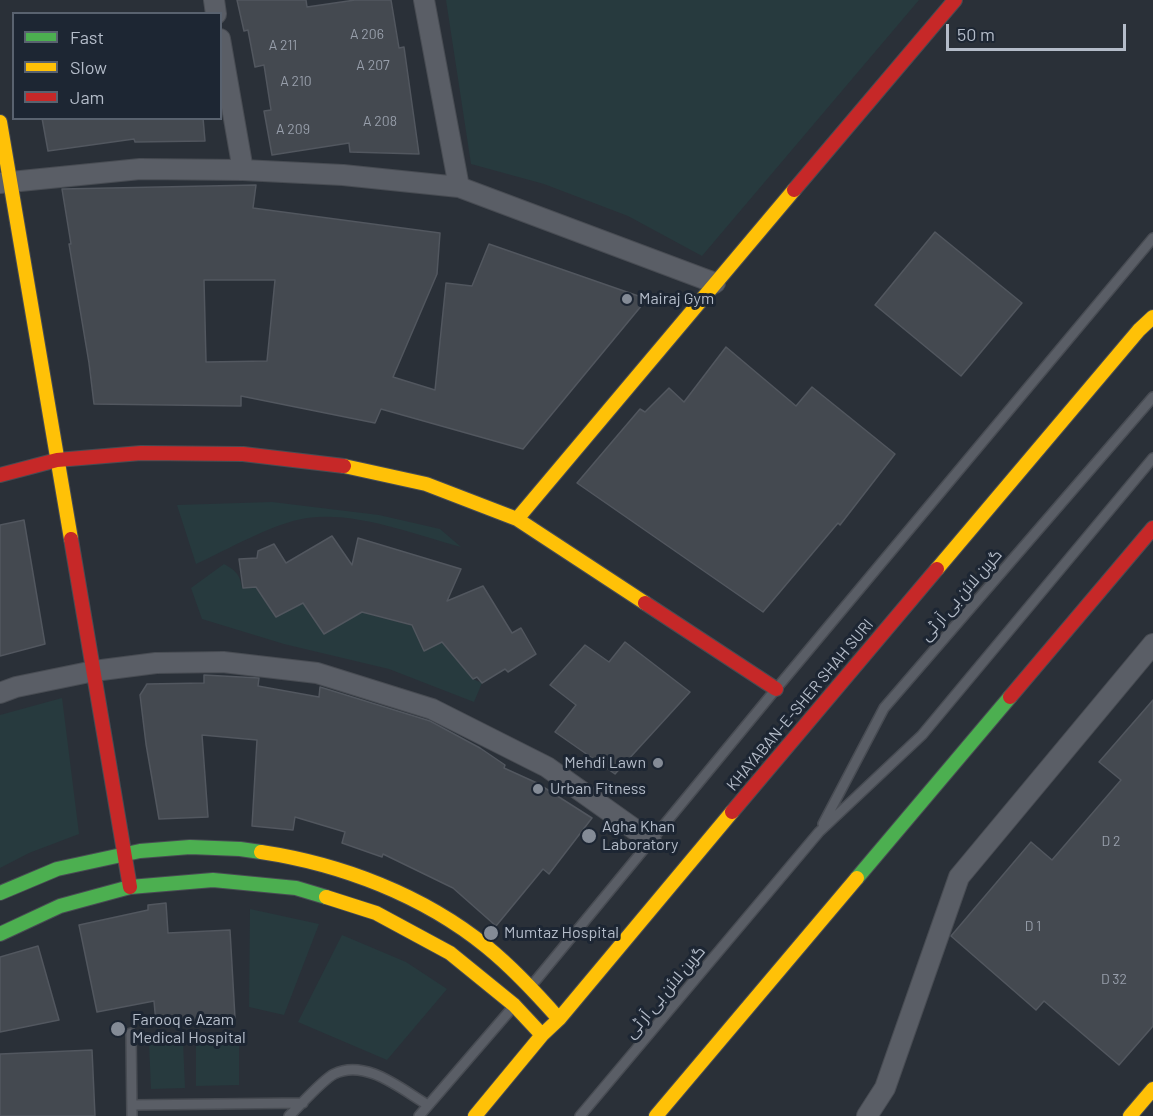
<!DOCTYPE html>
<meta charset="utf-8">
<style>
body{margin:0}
#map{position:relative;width:1153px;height:1116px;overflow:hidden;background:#2a3038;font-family:Barlow,sans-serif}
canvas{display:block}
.legend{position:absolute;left:12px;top:12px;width:210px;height:108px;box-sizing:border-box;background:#1d2633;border:2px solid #59626f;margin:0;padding:8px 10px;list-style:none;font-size:18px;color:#b4bcc9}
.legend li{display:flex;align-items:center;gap:12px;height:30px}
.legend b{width:30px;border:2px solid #59626f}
.scale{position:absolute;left:946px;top:24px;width:180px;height:27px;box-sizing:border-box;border:3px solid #b4bcc9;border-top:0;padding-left:8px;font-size:18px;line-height:21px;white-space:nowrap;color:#b4bcc9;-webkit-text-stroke:4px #1d2633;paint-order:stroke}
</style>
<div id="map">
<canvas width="1153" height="1116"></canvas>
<ul class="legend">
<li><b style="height:8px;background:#4caf50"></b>Fast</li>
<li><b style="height:8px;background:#ffc107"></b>Slow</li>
<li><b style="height:8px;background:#c62828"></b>Jam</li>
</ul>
<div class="scale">50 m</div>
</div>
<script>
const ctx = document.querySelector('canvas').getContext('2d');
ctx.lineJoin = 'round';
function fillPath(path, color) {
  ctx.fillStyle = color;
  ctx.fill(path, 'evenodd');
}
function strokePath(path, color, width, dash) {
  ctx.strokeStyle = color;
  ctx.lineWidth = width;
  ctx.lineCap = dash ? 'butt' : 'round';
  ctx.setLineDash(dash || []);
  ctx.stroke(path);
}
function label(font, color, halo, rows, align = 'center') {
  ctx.font = font + ' Barlow,Cairo,sans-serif';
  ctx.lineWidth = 6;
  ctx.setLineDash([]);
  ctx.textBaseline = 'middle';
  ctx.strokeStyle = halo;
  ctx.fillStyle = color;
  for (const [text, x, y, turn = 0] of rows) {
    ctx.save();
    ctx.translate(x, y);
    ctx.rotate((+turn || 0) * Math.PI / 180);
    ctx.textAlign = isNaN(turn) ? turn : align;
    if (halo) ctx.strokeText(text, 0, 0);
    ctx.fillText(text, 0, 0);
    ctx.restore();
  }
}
const green = new Path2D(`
 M446 0H919L702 256 628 216 544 184 471 164Z
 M272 502 379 515 440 529 461 547C413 534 356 511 307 518 273 523 227 550 196 564L177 505Z
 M224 564C236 571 240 574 242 588H256L276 617 303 603 324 634 367 609 371 615 413 626 424 650 442 642 473 679 482 683 474 702 389 669 284 644 202 619 191 588Z
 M62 698 79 834 29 853 0 868V715Z
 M250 909 319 924 284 1015 249 1007Z
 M342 935 406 962 447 989 387 1060 298 1022Z
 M239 1038V1085L196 1086V1039Z
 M183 1041 185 1088 151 1089 149 1043Z`);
const building = new Path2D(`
 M237 0H306L307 7 355 0H391L399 48 404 47 419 154 350 152 349 143 272 155 264 111 271 110 264 65 255 67 248 30 244 31Z
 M42 118H203L205 141 135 142 134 139 48 151Z
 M256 185 253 208 440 233 437 274 393 377 435 390 446 283 472 286 489 244 647 299 523 449 381 409 375 423 241 396V406L94 404 89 363 69 244H71L62 189ZM204 280H275L267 361 206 362Z
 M935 232 1022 303 961 376 875 305Z
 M726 347 796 406 812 387 895 454 840 525 838 523 763 612 577 483 640 409 645 412 669 388 684 402Z
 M24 520 45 644 0 656V525Z
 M332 536 352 565 358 538 461 569 447 601 483 586 512 633 521 628 536 654 508 672 505 669 482 683 477 677 473 679 442 642 424 651 412 625 362 612 324 634 303 603 276 617 256 587 243 588 239 559 257 558 258 551 274 544 286 563Z
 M625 642 690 692 615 774 555 732 576 705 550 685 585 645 609 662Z
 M204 675 259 678 258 686 319 697 320 687 430 721 480 748 505 765 504 768 537 783 592 818 549 874 543 869 496 926 453 888 383 854 382 857 342 843 345 832 295 817 293 830 252 826 257 740 202 735 208 817 159 819 146 744 140 695 147 684 204 683Z
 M1153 700V1026L1119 1065 1044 1001 1036 1010 951 936 1031 842 1052 860 1121 780 1099 762Z
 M166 903 168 933 230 930 235 1018 156 1023 154 1001 97 1012 79 925 148 910V905Z
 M38 946 59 1020 0 1032V957Z
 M92 1050 95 1116H0V1054Z`);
const lane = new Path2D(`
 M823 824 884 708 1153 397
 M532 985 776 689 1153 238
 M131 1033 132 1116
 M132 1105 303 1103
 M289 1116C301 1105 321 1081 334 1074 366 1058 402 1090 428 1105
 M419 1116 513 1007
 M580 1116 819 832 922 735 1153 458`);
const street = new Path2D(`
 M214 0 216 14
 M424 0 459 187
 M220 39 243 170
 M0 183 140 169 243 170 343 175 459 187 715 283
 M0 693 16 687 94 671 156 663 223 662 317 673 432 709 547 767 651 841
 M867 1116 885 1088 959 877 1153 644`);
const fast = new Path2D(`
 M857 878 1010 697
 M0 893 57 869 140 851 190 847 240 849 261 852
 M0 934 60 906 130 887 213 880 296 888 326 897`);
const slow = new Path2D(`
 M0 122 71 539
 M344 466 426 484 517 519 645 603
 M517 519 794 190
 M937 569 1139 330 1153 317
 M261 852C341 864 423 895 487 947 514 969 537 994 559 1019
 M326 897 376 913 450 953 514 1005 542 1035
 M475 1116 542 1035 559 1019 732 812
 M656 1116 857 878
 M1130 1116 1153 1089`);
const jam = new Path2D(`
 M794 190 955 0
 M0 475 57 460 141 453 243 454 344 466
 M71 539 130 887
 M645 603 776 689
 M1010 697 1153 528
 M732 812 937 569`);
const markers = [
 [627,299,6,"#848b96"],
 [658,763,6,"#848b96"],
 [538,789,6,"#848b96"],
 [589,836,8,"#848b96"],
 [491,933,8,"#848b96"],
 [118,1029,8,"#848b96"]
];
const numberNames = [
 ["A 206",367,34],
 ["A 211",283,45],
 ["A 207",373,65],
 ["A 210",296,81],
 ["A 208",380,121],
 ["A 209",293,129],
 ["D 2",1111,841],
 ["D 1",1033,926],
 ["D 32",1114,979]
];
const poiNames = [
 ["Mairaj Gym",639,299],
 ["Mehdi Lawn",646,763,"right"],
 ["Urban Fitness",550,789],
 ["Agha Khan",602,827],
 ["Laboratory",602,845],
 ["Mumtaz Hospital",504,933],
 ["Farooq e Azam",132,1020],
 ["Medical Hospital",132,1038]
];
const streetNames = [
 ["گرین لائن بی آر ٹی",961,595,-49],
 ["KHAYABAN-E-SHER SHAH SURI",800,705,-50],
 ["گرین لائن بی آر ٹی",665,992,-50]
];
fillPath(green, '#273a3e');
fillPath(building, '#444950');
strokePath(building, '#52575f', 1.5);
strokePath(lane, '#484c53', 12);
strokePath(street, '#484c53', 22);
strokePath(fast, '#484c53', 16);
strokePath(slow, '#484c53', 16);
strokePath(jam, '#484c53', 16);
strokePath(lane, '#5a5e66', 9);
strokePath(street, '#5a5e66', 20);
strokePath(fast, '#4caf50', 14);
strokePath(slow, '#ffc107', 14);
strokePath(jam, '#c62828', 14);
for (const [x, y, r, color] of markers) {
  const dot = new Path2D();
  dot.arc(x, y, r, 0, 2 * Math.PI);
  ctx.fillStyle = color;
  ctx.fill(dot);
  strokePath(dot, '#1d2633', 2);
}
label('14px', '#989fab', null, numberNames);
label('16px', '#b4bcc9', '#1d2633', poiNames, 'left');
label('16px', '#b4bcc9', '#1d2633', streetNames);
</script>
